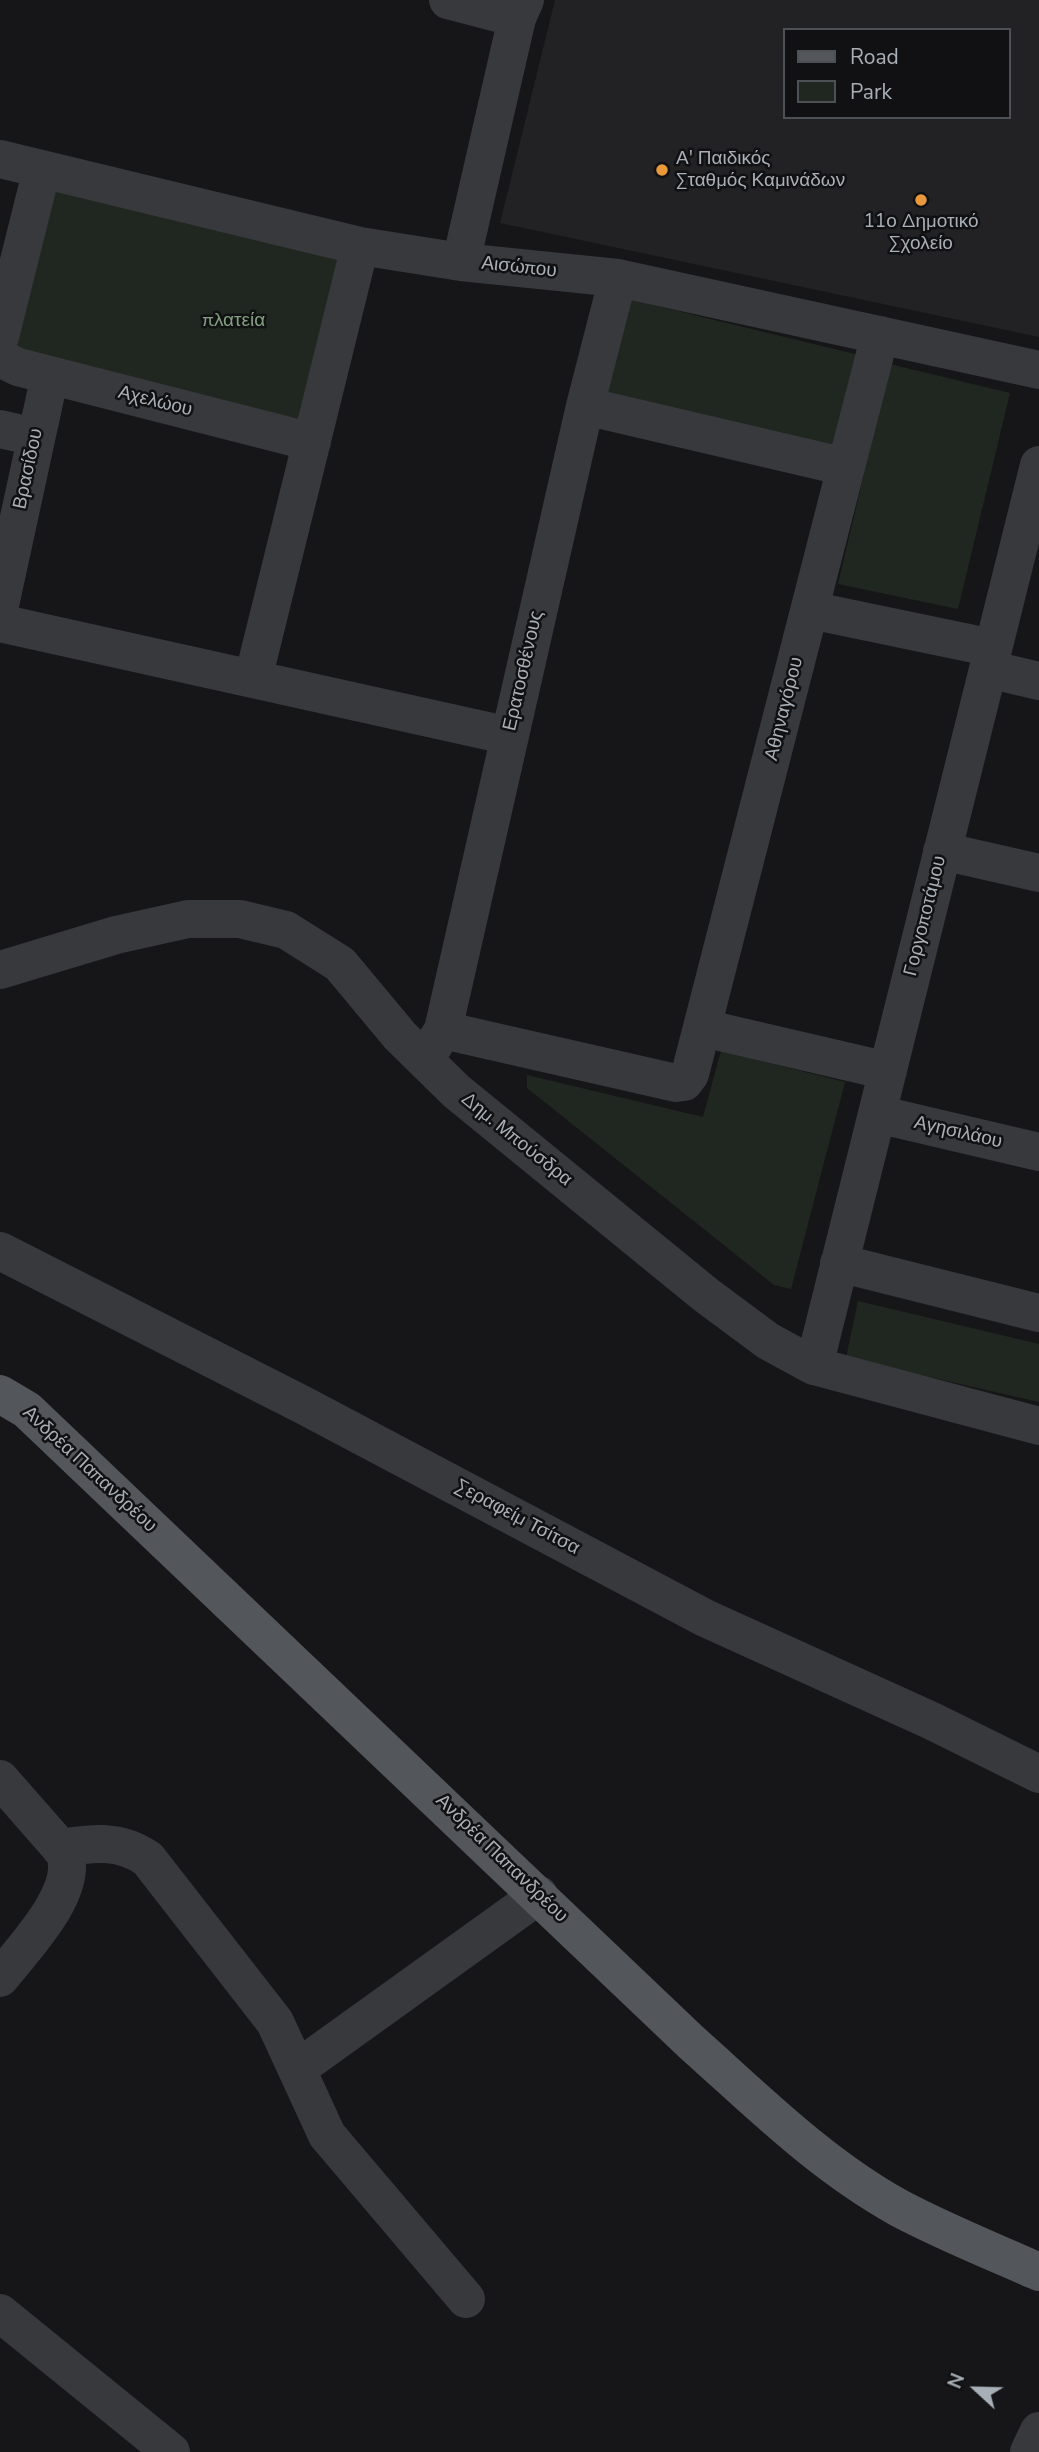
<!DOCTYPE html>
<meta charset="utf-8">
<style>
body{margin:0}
#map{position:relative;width:1039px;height:2452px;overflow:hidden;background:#161618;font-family:"Nunito Sans",sans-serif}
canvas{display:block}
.legend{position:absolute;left:783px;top:28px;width:228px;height:91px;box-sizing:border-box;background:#111113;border:2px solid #4d5055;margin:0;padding:9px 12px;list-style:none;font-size:21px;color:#a8afb7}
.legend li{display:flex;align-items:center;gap:14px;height:35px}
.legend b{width:35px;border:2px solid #4d5055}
.north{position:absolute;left:941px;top:2354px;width:70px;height:70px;-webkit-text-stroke:5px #111113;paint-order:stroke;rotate:292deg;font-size:19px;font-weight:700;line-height:28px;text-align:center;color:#a8afb7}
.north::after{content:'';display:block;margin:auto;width:24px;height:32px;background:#a8afb7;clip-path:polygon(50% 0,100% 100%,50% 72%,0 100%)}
</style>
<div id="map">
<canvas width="1039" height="2452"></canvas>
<ul class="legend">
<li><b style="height:9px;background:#53565b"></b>Road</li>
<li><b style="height:19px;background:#202720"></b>Park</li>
</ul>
<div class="north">N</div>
</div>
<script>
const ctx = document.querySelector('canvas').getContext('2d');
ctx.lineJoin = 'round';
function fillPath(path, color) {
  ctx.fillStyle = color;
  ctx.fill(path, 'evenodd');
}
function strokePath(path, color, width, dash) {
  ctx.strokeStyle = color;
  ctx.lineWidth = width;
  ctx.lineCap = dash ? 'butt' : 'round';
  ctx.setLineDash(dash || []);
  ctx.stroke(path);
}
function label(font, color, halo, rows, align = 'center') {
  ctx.font = font + ' "Nunito Sans",sans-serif';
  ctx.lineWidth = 5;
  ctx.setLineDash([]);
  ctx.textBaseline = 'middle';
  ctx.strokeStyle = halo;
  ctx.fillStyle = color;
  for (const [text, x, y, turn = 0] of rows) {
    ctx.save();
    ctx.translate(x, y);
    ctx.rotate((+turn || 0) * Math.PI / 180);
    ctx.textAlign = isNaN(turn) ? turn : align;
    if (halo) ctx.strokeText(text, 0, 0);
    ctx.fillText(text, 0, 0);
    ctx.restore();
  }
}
const built = new Path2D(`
 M555 0H1039V337L500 223ZM785 30H1009V117H785Z`);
const green = new Path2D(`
 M52 188 341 260 301 426 12 352Z
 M628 299 859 355 836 452 604 397Z
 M890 364 1010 393 958 609 838 584Z
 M721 1051 845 1082 791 1289 774 1285 527 1088V1075L703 1117Z
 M858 1301 1039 1344V1402L846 1358Z`);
const minor = new Path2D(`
 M448 0 517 18
 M0 159 360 246 461 262 618 278 1039 370
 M461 262 517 18 525 0
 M0 337 42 169
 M0 358 18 367 312 442
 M585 406 846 467
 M0 429 36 437
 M0 605 50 375
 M810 610 993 648
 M0 623 510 736
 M988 669 1039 681
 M253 679 360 246
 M942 851 1039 873
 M0 970 116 935 188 919H240L286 930 340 964 400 1036 456 1091 706 1295 768 1341 814 1366 1039 1426
 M703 1028 888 1071
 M443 1030 676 1083 684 1082 690 1074 880 335
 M429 1053 443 1030 585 406 618 278
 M877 1114 1039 1152
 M0 1251 305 1406 705 1618 932 1721 1039 1774
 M839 1263 1039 1313
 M814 1366 1039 465
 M0 1779 64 1852C81 1890 22 1950 0 1978
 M60 1848C93 1843 120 1839 148 1859L275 2022 327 2135 466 2299
 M297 2069 539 1895
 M0 2313 171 2452
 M1029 2452 1039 2431`);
const major = new Path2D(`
 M0 1394 27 1410 691 2042C757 2101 821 2165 899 2208 944 2232 992 2251 1039 2272`);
const markers = [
 [662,170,7,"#e9983c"],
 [921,200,7,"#e9983c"]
];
const poiNames = [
 ["Α' Παιδικός",676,159],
 ["Σταθμός Καμινάδων",676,181],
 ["11ο Δημοτικό",921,222,"center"],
 ["Σχολείο",921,244,"center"]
];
const streetNames = [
 ["Αισώπου",519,268,6],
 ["Αχελώου",155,402,14],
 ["Βρασίδου",29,469,-78],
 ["Ερατοσθένους",524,671,-77],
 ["Αθηναγόρου",785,709,-76],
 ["Γοργοποτάμου",926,916,-76],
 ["Αγησιλάου",958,1133,13],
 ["Δημ. Μπούσδρα",516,1140,39],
 ["Ανδρέα Παπανδρέου",89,1470,43],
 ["Σεραφείμ Τσίτσα",517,1518,28],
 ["Ανδρέα Παπανδρέου",501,1859,44]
];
const parkNames = [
 ["πλατεία",234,321]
];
fillPath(built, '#222225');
fillPath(green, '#202720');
strokePath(minor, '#37393c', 38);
strokePath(major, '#53565b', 38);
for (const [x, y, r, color] of markers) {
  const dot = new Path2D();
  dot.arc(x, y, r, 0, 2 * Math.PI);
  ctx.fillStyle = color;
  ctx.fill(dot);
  strokePath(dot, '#111113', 2.5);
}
label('19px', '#a8afb7', '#111113', poiNames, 'left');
label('19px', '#a8afb7', '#111113', streetNames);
label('19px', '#83a180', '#111113', parkNames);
</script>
